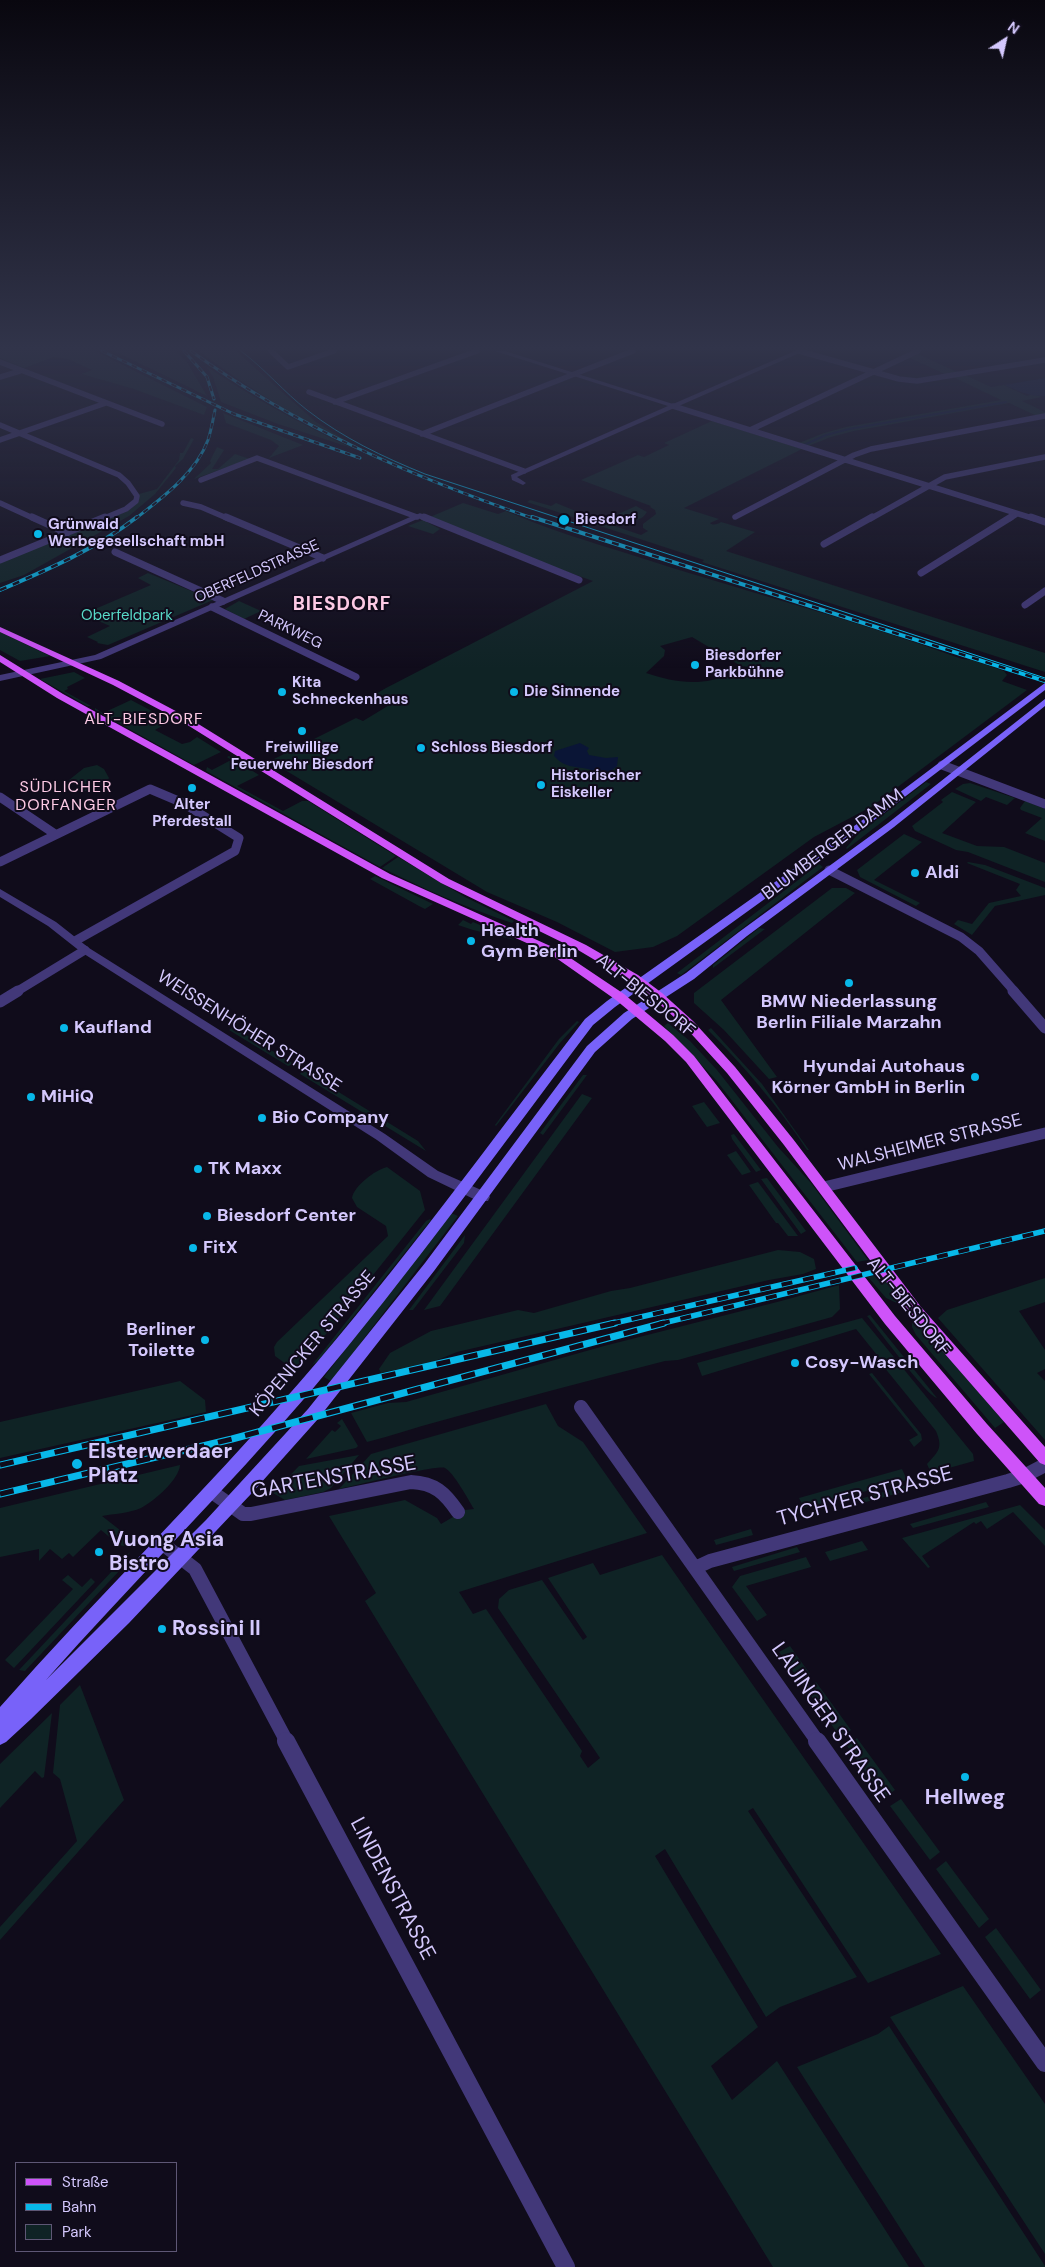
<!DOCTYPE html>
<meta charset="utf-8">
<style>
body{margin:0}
#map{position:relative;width:1045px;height:2267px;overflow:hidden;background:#100c1b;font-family:"DM Sans",sans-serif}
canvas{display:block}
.legend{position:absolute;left:15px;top:2162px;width:162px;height:90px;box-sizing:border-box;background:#100c1b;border:1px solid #5e5775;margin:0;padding:6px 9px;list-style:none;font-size:15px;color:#d4c8fd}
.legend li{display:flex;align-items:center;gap:10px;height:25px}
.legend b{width:25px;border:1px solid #5e5775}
.north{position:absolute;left:980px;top:15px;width:50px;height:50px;-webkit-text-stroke:4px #100c1b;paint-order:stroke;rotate:35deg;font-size:14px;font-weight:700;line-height:20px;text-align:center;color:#d4c8fd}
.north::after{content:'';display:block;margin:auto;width:18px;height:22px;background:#d4c8fd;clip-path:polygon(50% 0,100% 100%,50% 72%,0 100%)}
</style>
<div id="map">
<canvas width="1045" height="2267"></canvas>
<ul class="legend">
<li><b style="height:6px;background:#ce53f9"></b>Straße</li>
<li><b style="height:6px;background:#08b8e9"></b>Bahn</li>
<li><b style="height:14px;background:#0f2325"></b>Park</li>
</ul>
<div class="north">N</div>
</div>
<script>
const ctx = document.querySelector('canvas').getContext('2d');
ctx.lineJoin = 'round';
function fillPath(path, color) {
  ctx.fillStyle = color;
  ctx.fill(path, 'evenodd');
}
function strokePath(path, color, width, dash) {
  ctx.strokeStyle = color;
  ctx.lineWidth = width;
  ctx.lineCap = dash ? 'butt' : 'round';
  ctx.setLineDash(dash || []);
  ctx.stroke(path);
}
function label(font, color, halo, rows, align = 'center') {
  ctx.font = font + ' "DM Sans",sans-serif';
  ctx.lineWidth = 4;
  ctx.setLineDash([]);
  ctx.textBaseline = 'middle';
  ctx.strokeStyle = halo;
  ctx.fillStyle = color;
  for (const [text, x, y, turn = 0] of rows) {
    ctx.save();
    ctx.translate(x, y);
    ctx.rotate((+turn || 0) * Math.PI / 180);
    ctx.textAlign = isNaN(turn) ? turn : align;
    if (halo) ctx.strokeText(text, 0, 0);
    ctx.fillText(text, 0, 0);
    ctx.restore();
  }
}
const green = new Path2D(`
 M4 351H95L207 407 204 415 134 389 81 374 92 370 68 359 54 357 24 368 0 358V352Z
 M114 351H176L187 362 207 396Z
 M199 351H236L316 422 363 451C305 422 251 391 199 351Z
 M918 354 959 373 947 375 910 358Z
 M206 366C253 398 301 424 352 448L278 424 221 402 213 377Z
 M965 375 991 387 1004 385 1027 396 1033 394 1042 397 1022 401 1045 412V414L1037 416 1009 403 854 431 831 437 808 446 799 443 824 433 846 427 1001 400 953 377Z
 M223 413 303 445 269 458 279 446 271 440 226 423Z
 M712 421 802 449 684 508 719 519 710 523C713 526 718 524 721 522L755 532 726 551 1045 653V672L702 562 704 560 527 502 530 500 551 506 556 503 603 522 641 535 648 531 643 528V524L656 514 655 510 650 507 651 506 581 480 638 455 644 457 669 445 664 443Z
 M191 438 194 439 183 459 175 466 176 468 155 494 129 516 24 575 0 583V562L128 511 139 501V494L157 489 179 460 180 453H183Z
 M217 447 224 450 212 469H218L235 454 250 459 194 479 211 463 210 461Z
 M463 503 498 514 506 511C547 529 590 542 632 555 742 591 854 619 962 659L972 660 1004 671 1007 675 1002 681 1027 690 871 807 814 837 677 936 653 947 615 952 557 922 487 892 270 761 356 718 363 721 391 704 374 695 386 688 593 581 548 565 430 517ZM692 637 741 666 765 669 779 678C766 683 764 673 754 673 739 673 726 677 712 680 689 685 667 680 646 673L664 656 665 650 660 646Z
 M636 506 647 512C638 527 620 519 608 515L618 514Z
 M423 520 440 529 433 534 408 526Z
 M148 573 213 600 108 645 97 643 98 642 87 637 110 626 96 620V617L88 612 151 585 138 578Z
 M239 601 261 611 244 619 225 609Z
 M0 632 50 656 20 661 0 650Z
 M74 672 85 678 67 687 68 689 64 691 91 706H87L40 679Z
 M131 700 171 721 155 730 182 744 190 742 197 737 221 752 194 765 95 710V708L103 713Z
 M229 756 259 775 237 786 283 811 302 801H308L396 856 380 867 206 771 207 767 212 770 231 760 227 757Z
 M97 765 104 769 109 778 100 790 85 791 69 780 84 768Z
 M926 782 931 784 847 849 846 848 858 834Z
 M970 783 1015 798 1007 805 986 797 981 801 955 789 963 784Z
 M952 792 976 802 942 833 977 846 1004 847 1045 863V882L968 852 956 850 915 831 912 826 943 802 941 800Z
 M1025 801 1045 809V841L1025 833 1042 818 1021 810 1020 808Z
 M904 834 922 842 874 880 920 903 916 906 860 877 857 870Z
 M398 857 465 897 514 921 512 923C467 908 424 889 382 868Z
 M968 862 985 865 1045 888V895L995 906 972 935 954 924 958 920 972 924 989 903 1021 896 1016 890 1020 884 967 863Z
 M819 864 823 867 681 975 677 973Z
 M375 876 433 904 425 909 419 906 370 879Z
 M832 888H846L855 893 721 1000 777 1077 769 1079 724 1030 694 1003V993Z
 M463 920 471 924 473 922 515 940 473 930 458 925Z
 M759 928 765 929 713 968V965Z
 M577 1021 579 1022 560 1043 496 1126 495 1125 559 1039Z
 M668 1023 690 1041 717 1070 778 1147 811 1183 868 1260 857 1262 716 1080 664 1026Z
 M233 1027 294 1064 288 1066 229 1030Z
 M711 1028 762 1084 809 1150H807C779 1107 744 1066 708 1030Z
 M303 1070 418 1141 426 1151 300 1074Z
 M583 1075H587L543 1135 540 1133Z
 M582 1094 592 1098 440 1306 424 1310Z
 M704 1102 720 1123 707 1127 692 1106Z
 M734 1134 761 1170 756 1172 732 1139 731 1135Z
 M736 1151 751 1172 742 1175 727 1155Z
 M387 1167 420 1191 425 1210 298 1369 290 1367 275 1356 274 1347 277 1342 388 1236 386 1226 357 1207 352 1198C354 1186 375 1170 387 1167Z
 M767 1178 806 1231 801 1234 761 1179Z
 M758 1182 798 1236H788L778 1223H776L749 1185Z
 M451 1213 458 1216 362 1341 345 1370 334 1383 324 1377Z
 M430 1219 431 1220 318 1361 312 1365 426 1221Z
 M465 1235 464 1243 413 1310H409Z
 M778 1250 800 1252 814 1259 816 1269 803 1274 769 1280 457 1352 435 1361 381 1373 379 1369 390 1353 431 1331 518 1310 534 1313 611 1291 630 1288Z
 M881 1274 900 1298 899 1304 886 1298 868 1277Z
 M1045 1278V1302L1019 1311 1045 1350V1369L1037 1373 1045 1381V1440L938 1318 947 1310Z
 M839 1285 840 1309 832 1317 678 1360 665 1361C590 1380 515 1400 440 1421 416 1427 392 1436 367 1442L351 1413 388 1403 406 1402 604 1346 781 1301Z
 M870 1315 937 1398C926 1395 878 1329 867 1316Z
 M862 1318 973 1454 974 1461 931 1473 927 1464C939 1451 943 1448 936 1431L875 1356 877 1355 856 1329 702 1376 697 1363Z
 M915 1322 921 1325 1004 1422 995 1428 916 1335 912 1327V1323Z
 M872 1373 921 1434 922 1440 914 1447 909 1440 918 1435 869 1374Z
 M180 1381 205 1400 206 1412 0 1458V1422Z
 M546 1404 558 1426 583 1442 647 1533 459 1592 473 1614 486 1609 582 1751 580 1756 588 1768 600 1758 498 1608 499 1599 509 1590 542 1580 583 1640 587 1637 548 1578 593 1563 600 1575 662 1555 941 1954 868 1983 753 1808 748 1811 857 1977 780 2007 766 2017 665 1849 655 1856 758 2027 711 2066 732 2100 777 2061 909 2267H773L365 1601 376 1593 329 1516 405 1500 437 1518 441 1524 465 1510 474 1509C468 1499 454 1473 445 1468 438 1464 354 1486 339 1489L371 1454Z
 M342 1419 358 1446 356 1448 306 1459 332 1430 335 1432 341 1426 337 1423Z
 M359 1455 331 1488 323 1492 285 1500 273 1493 299 1466Z
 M180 1465C179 1480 154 1501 141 1508 130 1513 113 1514 102 1516L134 1541 128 1547 119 1545 101 1530 73 1557 69 1553 62 1559 50 1549 39 1561V1549L0 1557V1508Z
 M902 1469 907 1480 804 1508 799 1498Z
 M907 1485V1491L862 1503 860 1499Z
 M986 1502 989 1507 913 1528 910 1524Z
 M1020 1505 1045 1530V1546L1013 1512 987 1529 981 1521 976 1524 974 1522 922 1556 930 1567 928 1568 902 1538Z
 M751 1529 753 1535 716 1545 714 1540Z
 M862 1541 868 1550 830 1561 825 1552Z
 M797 1547 800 1552 734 1571 732 1567Z
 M130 1552 122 1568 25 1671 19 1670Z
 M806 1557 811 1567 746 1586 767 1615 757 1621 732 1587 740 1576Z
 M68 1575 82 1587 91 1578 95 1582 14 1668 5 1660 73 1589 62 1580Z
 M790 1646 810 1674 800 1681 779 1652Z
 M816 1682 851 1730 841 1738 806 1689Z
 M80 1685 124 1800 0 1940V1927L77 1841 60 1779 53 1773 60 1705Z
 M52 1713 44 1777 42 1778 35 1771 0 1808V1764Z
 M857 1738 895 1790 884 1798 847 1746Z
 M901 1799 940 1852 930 1860 890 1806Z
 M946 1861 989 1919 979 1928 936 1869Z
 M996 1928 1041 1990 1030 1999 985 1937Z
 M963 1986 1045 2104V2254L890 2017Z
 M889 2026 1045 2266V2267H925L797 2067 878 2034Z`);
const water = new Path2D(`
 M1045 378V396C1030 397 1018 391 1004 385Z
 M580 743 589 748 587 751 589 755 606 758 618 757 617 766 607 774C600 773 595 771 588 769 574 766 565 768 554 756L555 751Z`);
const stream = new Path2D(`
 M804 445 826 435 849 429 1006 402`);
const minorFar5 = new Path2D(`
 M271 351 288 367 334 351
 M799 351 899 379 917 381 1045 360
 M0 362 162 424
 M0 377 20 371
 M309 392 524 471
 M335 402 477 351
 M673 406 1035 519
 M0 425 119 475 128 483 137 496 136 501 126 509 102 519
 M750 430 918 351
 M422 434 633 351
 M0 440 106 403
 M201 480 257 458 417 517
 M0 503 35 519
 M183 503 201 507 229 519
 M420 516 427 519
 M735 517 854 455 871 449 1045 416
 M870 519 945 477 1045 457
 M1009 519 1017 514`);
const minorFar4 = new Path2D(`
 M32 517 67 533
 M226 517 323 558
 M424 517 579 580
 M1031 517 1045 522
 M824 544 872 517
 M115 552 223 601
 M0 560 105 517
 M921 573 1011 517
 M1025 605 1045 591
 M212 607 356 677`);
const minorFar3 = new Path2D(`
 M942 765 1045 804
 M0 797 55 834
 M0 862 150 789 183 803 239 838 235 851 75 941
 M829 870 961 937 979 951 1015 992
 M16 992 85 950`);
const minorFar2 = new Path2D(`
 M1013 991 1045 1028
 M0 1002 18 991
 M824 1187 1045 1133`);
const minorFar1 = new Path2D(`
 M581 1407 818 1742
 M212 1492 243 1514H251L411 1482C435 1483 445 1493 458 1512
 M164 1545 195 1569 287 1742
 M695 1568 710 1561 1008 1481 1024 1476 1045 1465`);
const minor = new Path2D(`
 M286 1741 566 2267
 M817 1741 1045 2063`);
const tertiary = new Path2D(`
 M495 351H505L673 404 795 351H804L517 477 526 483 523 485 512 480 511 475 668 406Z
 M417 514 424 516 101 659 0 681V675L95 655Z
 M0 889 56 922 89 948 385 1134 438 1171 488 1193 490 1197 488 1201H478L428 1177 377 1140 81 952 48 926 0 897Z`);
const secondary = new Path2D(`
 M1045 683V690L877 818 615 1007 593 1025C500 1148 410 1274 310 1392 225 1491 132 1583 46 1680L206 1520 308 1409 425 1263 587 1046 624 1013 686 973 739 932 888 823 1045 699V706L894 827 747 936 694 979 632 1019 595 1052 434 1271 318 1419 251 1494 129 1623 31 1719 6 1742 0 1745V1707C97 1597 203 1494 299 1383 400 1267 491 1141 585 1019L607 1001 871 814Z`);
const primary = new Path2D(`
 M0 627 119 681 187 717 449 879 586 945 638 975 662 993 693 1021 735 1067 793 1139 921 1307 1045 1447V1465L1040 1463 911 1315 784 1145 727 1073 685 1027 654 999 630 981 578 950 441 883 181 721 113 685 0 632Z
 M0 655 63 694 390 874 557 949 624 994 673 1035 694 1056 895 1316 987 1424 1045 1488V1506L1039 1504 977 1434 885 1324 686 1062 665 1041 616 1000 549 953 382 878 57 698 0 662Z`);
const tram = new Path2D(`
 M241 351C265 369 284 392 307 410 343 438 383 457 425 474L1045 678`);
const railFar3 = new Path2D(`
 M102 351 234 414 360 458
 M184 351 207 377 214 399
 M191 351C296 427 413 477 535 519
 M135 519C162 498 196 473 208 440 211 431 213 420 215 410`);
const railFar2 = new Path2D(`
 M532 517 1045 681
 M0 590C47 570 96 549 137 517`);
const railFar1 = new Path2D(`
 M610 1324 855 1268
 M659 1324 1045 1231`);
const rail = new Path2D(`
 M0 1465 615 1323
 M0 1494 232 1439 664 1323`);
const markers = [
 [564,520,6,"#08b8e9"],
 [38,534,5,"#08b8e9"],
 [695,665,5,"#08b8e9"],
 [282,692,5,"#08b8e9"],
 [514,692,5,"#08b8e9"],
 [302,731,5,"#08b8e9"],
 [421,748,5,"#08b8e9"],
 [541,785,5,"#08b8e9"],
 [192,788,5,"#08b8e9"],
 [915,873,5,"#08b8e9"],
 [471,941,5,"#08b8e9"],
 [849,983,5,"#08b8e9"],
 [64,1028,5,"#08b8e9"],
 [975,1077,5,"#08b8e9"],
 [31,1097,5,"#08b8e9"],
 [262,1118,5,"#08b8e9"],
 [198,1169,5,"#08b8e9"],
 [207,1216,5,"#08b8e9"],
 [193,1248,5,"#08b8e9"],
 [205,1340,5,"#08b8e9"],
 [795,1363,5,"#08b8e9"],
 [77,1464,6,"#08b8e9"],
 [99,1552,5,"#08b8e9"],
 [162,1629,5,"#08b8e9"],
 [965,1777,5,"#08b8e9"]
];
const farPoinames = [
 ["Biesdorf",575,520],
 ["Grünwald",48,525],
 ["Werbegesellschaft mbH",48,542],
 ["Biesdorfer",705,656],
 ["Parkbühne",705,673],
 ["Kita",292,683],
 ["Schneckenhaus",292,700],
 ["Die Sinnende",524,692],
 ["Freiwillige",302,748,"center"],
 ["Feuerwehr Biesdorf",302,765,"center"],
 ["Schloss Biesdorf",431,748],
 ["Historischer",551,776],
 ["Eiskeller",551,793],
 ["Alter",192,805,"center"],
 ["Pferdestall",192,822,"center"]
];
const farStreetnames = [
 ["OBERFELDSTRASSE",257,572,-24],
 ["PARKWEG",290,630,26]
];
const farParknames = [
 ["Oberfeldpark",127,616]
];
const farNeighbourhoodnames = [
 ["ALT-BIESDORF",144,720],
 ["SÜDLICHER",66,788],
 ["DORFANGER",66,806]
];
const streetNames = [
 ["BLUMBERGER DAMM",833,845,-37],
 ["ALT-BIESDORF",645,996,39],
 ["WEISSENHÖHER STRASSE",249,1032,32],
 ["WALSHEIMER STRASSE",930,1143,-14],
 ["ALT-BIESDORF",908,1307,51],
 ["KÖPENICKER STRASSE",313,1344,-50]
];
const poiNames = [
 ["Aldi",925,873],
 ["Health",481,931],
 ["Gym Berlin",481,952],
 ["BMW Niederlassung",849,1002,"center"],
 ["Berlin Filiale Marzahn",849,1023,"center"],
 ["Kaufland",74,1028],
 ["Hyundai Autohaus",965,1067,"right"],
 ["Körner GmbH in Berlin",965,1088,"right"],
 ["MiHiQ",41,1097],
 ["Bio Company",272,1118],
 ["TK Maxx",208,1169],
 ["Biesdorf Center",217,1216],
 ["FitX",203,1248],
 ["Berliner",195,1330,"right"],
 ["Toilette",195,1351,"right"],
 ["Cosy-Wasch",805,1363]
];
const farDistrictnames = [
 ["BIESDORF",342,605]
];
const nearPoinames = [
 ["Elsterwerdaer",88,1452],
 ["Platz",88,1476],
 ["Vuong Asia",109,1540],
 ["Bistro",109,1564],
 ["Rossini II",172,1629],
 ["Hellweg",965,1798,"center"]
];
const nearStreetnames = [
 ["GARTENSTRASSE",334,1478,-10],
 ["TYCHYER STRASSE",865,1497,-15],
 ["LAUINGER STRASSE",830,1723,55],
 ["LINDENSTRASSE",392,1889,62]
];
fillPath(green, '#0f2325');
fillPath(water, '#0a1536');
strokePath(stream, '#0a1536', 2);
strokePath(minorFar5, '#423879', 5.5);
strokePath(minorFar4, '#423879', 7);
strokePath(minorFar3, '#423879', 9);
strokePath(minorFar2, '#423879', 11);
strokePath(minorFar1, '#423879', 14);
strokePath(minor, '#423879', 18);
fillPath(tertiary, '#423879');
fillPath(secondary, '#7862f9');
fillPath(primary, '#ce53f9');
strokePath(tram, '#08b8e9', 1);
strokePath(railFar3, '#08b8e9', 3);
strokePath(railFar2, '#08b8e9', 4);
strokePath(railFar1, '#08b8e9', 5.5);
strokePath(rail, '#08b8e9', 7);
strokePath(railFar3, '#100c1b', 2, [5.5]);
strokePath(railFar2, '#100c1b', 2.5, [7]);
strokePath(railFar1, '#100c1b', 4, [11]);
strokePath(rail, '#100c1b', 5, [14]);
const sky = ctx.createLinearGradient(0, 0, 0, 669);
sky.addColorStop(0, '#09070f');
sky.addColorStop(0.52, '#31344a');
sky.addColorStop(1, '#31344a00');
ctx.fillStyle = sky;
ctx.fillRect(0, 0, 1045, 669);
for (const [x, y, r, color] of markers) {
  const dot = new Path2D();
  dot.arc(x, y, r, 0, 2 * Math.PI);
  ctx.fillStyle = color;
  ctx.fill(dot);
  strokePath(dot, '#100c1b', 2);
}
label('bold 15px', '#d4c8fd', '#100c1b', farPoinames, 'left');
label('15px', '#d4c8fd', '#100c1b', farStreetnames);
label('15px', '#58d9c8', '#100c1b', farParknames);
ctx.letterSpacing = '1px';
label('16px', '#fdcae5', '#100c1b', farNeighbourhoodnames);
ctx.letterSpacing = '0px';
label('18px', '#d4c8fd', '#100c1b', streetNames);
label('bold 18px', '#d4c8fd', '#100c1b', poiNames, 'left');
ctx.letterSpacing = '1px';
label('bold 19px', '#fdcae5', '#100c1b', farDistrictnames);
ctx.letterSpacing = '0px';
label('bold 21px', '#d4c8fd', '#100c1b', nearPoinames, 'left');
label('21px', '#d4c8fd', '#100c1b', nearStreetnames);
</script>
